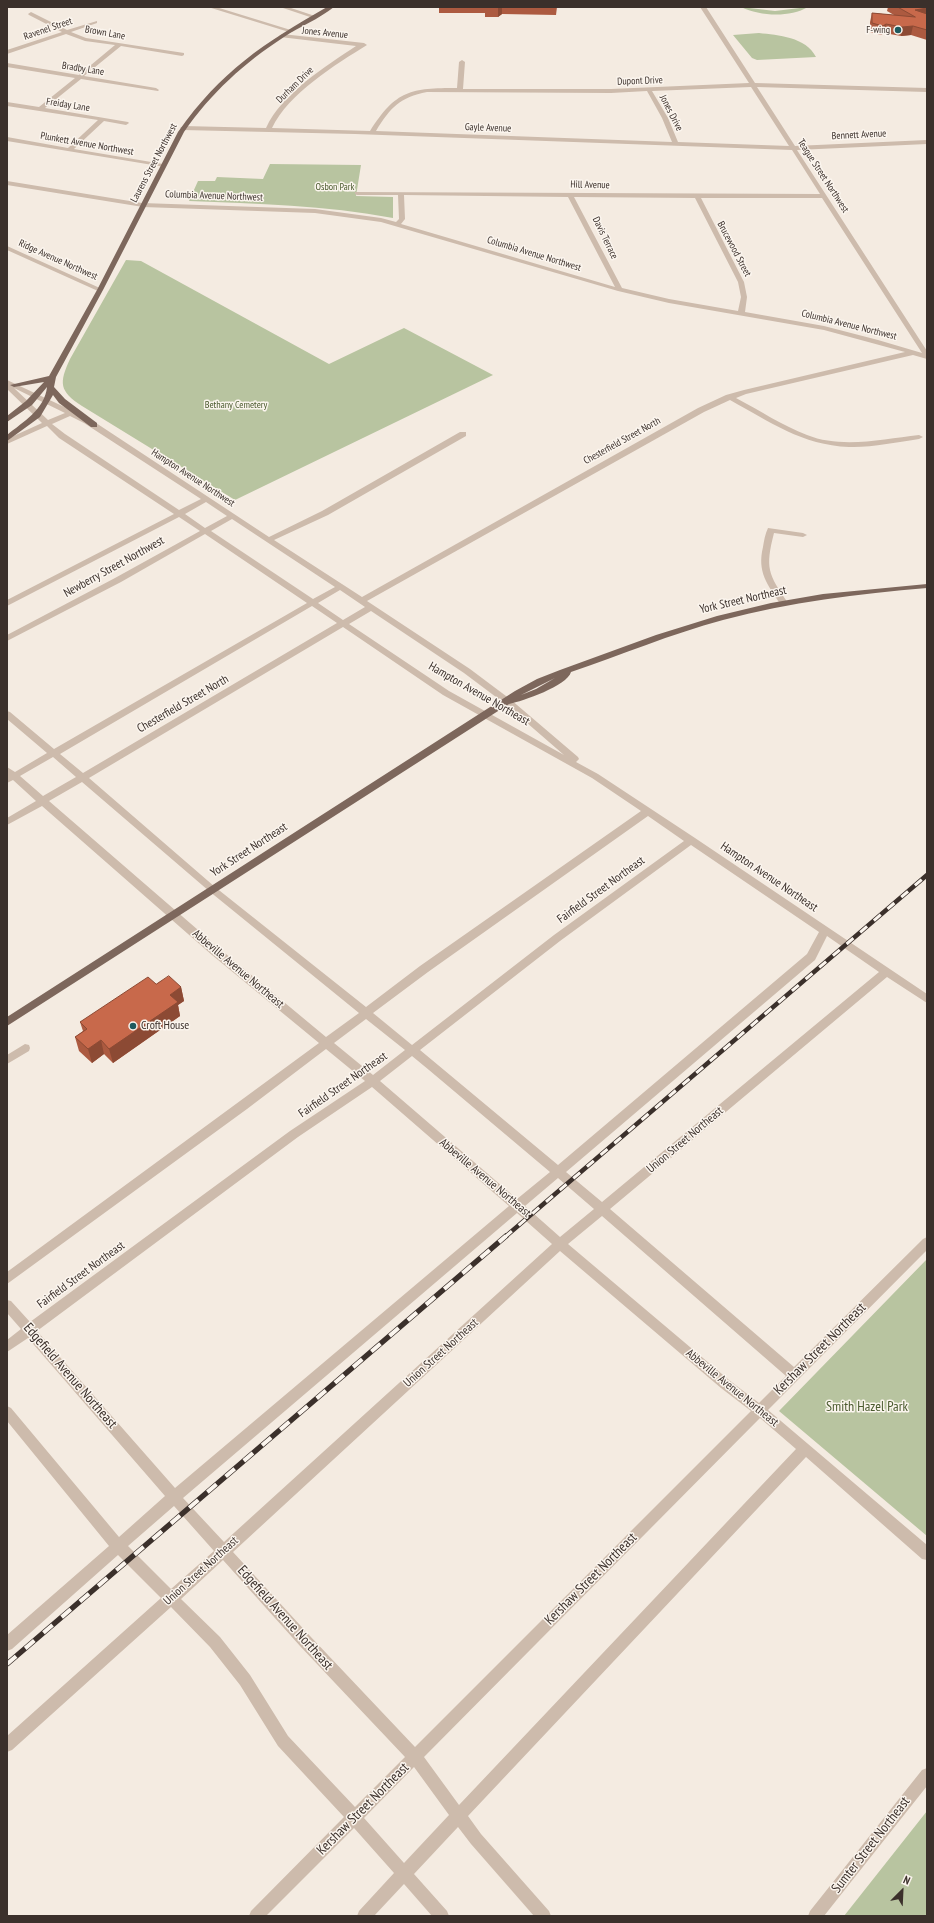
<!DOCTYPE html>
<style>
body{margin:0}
#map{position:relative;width:934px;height:1923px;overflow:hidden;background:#f4ebe1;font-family:"PT Sans Narrow",sans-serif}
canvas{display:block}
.frame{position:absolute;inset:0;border:8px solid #3b302b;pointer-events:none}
.north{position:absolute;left:882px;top:1871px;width:40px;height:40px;-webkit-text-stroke:3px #fbf5ee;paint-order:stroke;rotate:24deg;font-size:11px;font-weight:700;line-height:16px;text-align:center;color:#3b302b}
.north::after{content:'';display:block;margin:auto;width:14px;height:18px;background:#3b302b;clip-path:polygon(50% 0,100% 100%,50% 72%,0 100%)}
</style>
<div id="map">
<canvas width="934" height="1923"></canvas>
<div class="frame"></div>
<div class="north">N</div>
</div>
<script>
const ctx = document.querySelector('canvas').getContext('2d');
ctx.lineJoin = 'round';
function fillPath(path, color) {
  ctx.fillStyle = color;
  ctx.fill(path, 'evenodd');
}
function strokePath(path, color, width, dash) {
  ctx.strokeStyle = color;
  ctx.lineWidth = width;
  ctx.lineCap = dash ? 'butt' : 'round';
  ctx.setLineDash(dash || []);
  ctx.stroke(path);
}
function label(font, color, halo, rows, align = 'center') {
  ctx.font = font + ' "PT Sans Narrow",sans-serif';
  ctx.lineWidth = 3;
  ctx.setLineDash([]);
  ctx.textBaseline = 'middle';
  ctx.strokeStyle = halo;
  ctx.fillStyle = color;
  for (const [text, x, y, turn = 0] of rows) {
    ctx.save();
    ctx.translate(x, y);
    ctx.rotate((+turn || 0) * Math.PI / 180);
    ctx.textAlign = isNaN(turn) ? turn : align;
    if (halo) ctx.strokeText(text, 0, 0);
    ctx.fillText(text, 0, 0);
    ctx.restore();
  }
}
const green = new Path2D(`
 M741 7 775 11 808 7C789 18 760 16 741 7Z
 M759 33C778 35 806 37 816 57L757 60 752 58 733 35Z
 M270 164 361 165 356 196 393 197V218C325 205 257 204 189 201L198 181H215L217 177 263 179Z
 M126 260 141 261 329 364 404 328 493 375 235 500 82 406C59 391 59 383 70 359Z
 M927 1259V1536L779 1411Z
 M927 1811V1916H844Z`);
const minor = new Path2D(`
 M208 7H216L294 31 289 32Z
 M280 7H288L318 17 313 18Z
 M700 7H706L755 83 927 88V92L757 87 795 146 927 140V144L797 150 927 351V359L913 355 746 394 736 398C759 410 783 426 807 435 842 449 883 439 919 435L923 437 919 439C898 442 869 448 849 447 802 445 770 422 730 400L704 412 367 601 470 669 510 699 578 757 579 759 576 762 598 774 695 838 927 994V1003L887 977 610 1209 794 1367 923 1239 927 1237V1250L768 1410 927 1545V1560L922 1559 806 1457 468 1816 481 1834 549 1911 551 1916H534L471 1844 458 1827 414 1874 447 1911 449 1916H432L404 1884 374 1916H357L359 1911 394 1873 354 1828 266 1916H249L251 1911 344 1817 278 1746 240 1685 210 1647 171 1607 12 1750 7 1752V1736L161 1598 118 1555 12 1649 7 1651V1635L109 1546 7 1421V1406L11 1408 119 1537 165 1496 28 1338 7 1352V1340L21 1329 7 1313V1300L11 1301 30 1322 290 1131 365 1081 326 1049 247 1109 7 1284V1272L319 1043 212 955 42 806 7 825V818L36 801 13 780 7 783V767L15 772 47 753 7 719V711L10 712 54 749 307 603 205 534 121 582 7 641V635L115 578 200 531 179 517 7 606V600L174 514 59 438 47 426 7 444V439L42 423 7 389V380L90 419 269 537 322 511 460 432H466V436L328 515 274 540 362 597 698 408 726 395 744 390 905 352 824 330 669 303 618 291 381 222 315 213 143 207 7 185V181L142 203 315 209 381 218 396 222 399 219 398 195H357L355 194V192L820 194 792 150 355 134 183 130 180 128 183 126 266 128C282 93 325 67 356 46L280 37 279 36 282 34 364 43 367 45C336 64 288 94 272 128L370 131C396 90 411 88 457 88L459 62 462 60 465 62 463 89H611L749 83ZM751 87 789 146 678 142 668 118 652 91ZM647 91 662 118 672 142 376 131C390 108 400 97 427 92L611 93ZM404 195 568 197 615 287 401 224 405 219ZM574 197 695 198 738 282 741 297 738 311 669 299 622 288ZM701 198H822L922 353 878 340 824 326 745 312 747 297 744 282ZM14 388 65 413 48 420ZM70 416 84 423 201 499 179 510 65 434 52 424ZM206 502 227 516 205 528 185 514ZM232 519 335 587 313 599 211 531ZM340 590 365 607 343 620 318 603ZM312 606 337 623 83 773 60 754ZM371 611 464 673 504 703 564 755 449 691 349 624ZM343 627 443 695 592 778 641 811 420 966 366 1007 215 887 89 778ZM53 757 76 777 43 796 20 776ZM82 782 209 891 359 1013 326 1037 220 949 49 801ZM648 816 684 841 554 935 412 1045 373 1013 428 972ZM691 845 819 932 807 954 558 1165 420 1050 560 941ZM827 936 879 972 602 1202 566 1172 815 960ZM366 1019 405 1050 373 1075 334 1043ZM412 1056 429 1070 550 1172 517 1199 380 1081ZM372 1087 509 1206 175 1488 37 1331 298 1137ZM558 1178 594 1209 560 1237 525 1206ZM517 1213 552 1244 224 1542 183 1498ZM602 1216 786 1376 759 1403 729 1380 568 1244ZM560 1251 721 1388 751 1411 415 1747 310 1636 233 1552ZM760 1418 796 1449 459 1805 424 1757ZM174 1506 214 1551 171 1589 128 1546ZM223 1560 300 1646 405 1757 355 1807 288 1736 250 1675 220 1637 181 1599ZM414 1767 449 1815 404 1863 364 1818Z
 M31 12 67 30 97 21V23L71 32 86 38 184 53V55L182 56 121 46 84 76 156 88 159 90 158 91 81 79 45 108 128 122 129 123 126 125 104 121 74 149 163 164 165 165V167L7 141V137L68 148 98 120 7 106V102L39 107 75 78 7 67V63L79 75 115 45 85 41 66 34 7 54V50L62 32 29 15 28 14Z
 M7 246 102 289 103 290 98 291 7 250Z
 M768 528 803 533 807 535 803 537 774 533C765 568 768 574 788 603L784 606 781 605C767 584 757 572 763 547 764 541 765 534 768 528Z
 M25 1044 29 1045 30 1048 29 1051 7 1064V1055Z
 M927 1768V1786L824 1916H808L810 1911 922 1770Z`);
const major = new Path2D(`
 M327 7H334C319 19 299 27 284 37 244 63 211 93 184 132L103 290 56 377 54 387 65 399 97 423V427H91L59 403 53 395 40 417 7 441V435C23 422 45 409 47 387L32 405 7 422V416L26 401 44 382 14 387 10 385 49 376 97 290 178 132C221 71 264 43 327 7Z
 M927 584V588C858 594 790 602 723 620 671 634 621 655 571 672 567 686 523 701 509 704L7 1026V1017L515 691 537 679 560 670 656 635 717 616 771 603 823 594ZM555 678 536 689 521 695Z`);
const railFar1 = new Path2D(`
 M505 1237 927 875`);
const rail = new Path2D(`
 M7 1664 506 1236`);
const wall = new Path2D(`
 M439 7H557L556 15 502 14 498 17H485V13H439Z
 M888 7H927V40L911 35 901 36 884 33 881 35 870 32V22L872 13 894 15 887 11Z
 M156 984 181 987 184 1001 178 1005 180 1016 113 1063 104 1054 92 1063 79 1051 75 1037 83 1031 80 1022Z`);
const shadedWall = new Path2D(`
 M498 7H502V14L498 17Z
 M927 8V17L915 10Z
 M886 24 884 33 881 35 883 26Z
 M913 26 911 35 901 36 902 27Z
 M181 987 184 1001 178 1005 180 1016 113 1063 109 1049 170 995Z
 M101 1040 104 1054 92 1063 88 1049Z`);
const building = new Path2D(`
 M898 7H927V8L915 10 927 14V30L913 26 902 27 886 24 883 26 872 23V13L915 17Z
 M169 976 181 987 170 995 178 1002 109 1049 101 1040 88 1049 75 1037 87 1029 80 1022 148 977 156 984Z`);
const markers = [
 [898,30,4,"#1f5a5e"],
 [133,1026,4,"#1f5a5e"]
];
const farStreetnames = [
 ["Ravenel Street",48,29,-19],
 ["Brown Lane",105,33,10],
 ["Jones Avenue",325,33,6],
 ["Bradby Lane",83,69,9],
 ["Dupont Drive",640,81,-2],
 ["Durham Drive",295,85,-44],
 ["Freiday Lane",68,105,9],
 ["Jones Drive",671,113,63],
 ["Gayle Avenue",488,128,2],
 ["Bennett Avenue",859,135,-3],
 ["Plunkett Avenue Northwest",87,144,10],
 ["Laurens Street Northwest",154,163,-62],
 ["Teague Street Northwest",823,176,57],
 ["Hill Avenue",590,185,1],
 ["Columbia Avenue Northwest",214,196,2],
 ["Davis Terrace",605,238,64],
 ["Brucewood Street",734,249,62],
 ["Columbia Avenue Northwest",534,254,17],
 ["Ridge Avenue Northwest",58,260,24],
 ["Columbia Avenue Northwest",849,325,14],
 ["Chesterfield Street North",622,441,-29],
 ["Hampton Avenue Northwest",193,478,33]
];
const farPoinames = [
 ["F-wing",890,30]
];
const farParknames = [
 ["Osbon Park",335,187],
 ["Bethany Cemetery",236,405]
];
const streetNames = [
 ["Newberry Street Northwest",114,567,-29],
 ["York Street Northeast",743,600,-13],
 ["Hampton Avenue Northeast",479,694,30],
 ["Chesterfield Street North",183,704,-30],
 ["York Street Northeast",249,850,-33],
 ["Hampton Avenue Northeast",769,877,34],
 ["Fairfield Street Northeast",601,890,-36],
 ["Abbeville Avenue Northeast",238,969,40],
 ["Fairfield Street Northeast",343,1085,-35],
 ["Union Street Northeast",685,1140,-40],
 ["Abbeville Avenue Northeast",485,1178,40],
 ["Fairfield Street Northeast",81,1275,-36],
 ["Union Street Northeast",441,1353,-42],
 ["Abbeville Avenue Northeast",732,1388,39],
 ["Union Street Northeast",201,1571,-42]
];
const poiNames = [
 ["Croft House",141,1026]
];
const nearStreetnames = [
 ["Kershaw Street Northeast",820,1349,-45],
 ["Edgefield Avenue Northeast",70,1376,49],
 ["Kershaw Street Northeast",591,1579,-45],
 ["Edgefield Avenue Northeast",285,1618,48],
 ["Kershaw Street Northeast",363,1809,-45],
 ["Sumter Street Northeast",871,1845,-52]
];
const nearParknames = [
 ["Smith Hazel Park",867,1407]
];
fillPath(green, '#b8c4a0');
fillPath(minor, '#cdbbac');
fillPath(major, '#7d675c');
strokePath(railFar1, '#3b302b', 4.5);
strokePath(rail, '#3b302b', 5.5);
strokePath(railFar1, '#fbf5ee', 3, [9]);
strokePath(rail, '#fbf5ee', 4, [12]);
fillPath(wall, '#ac5a40');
fillPath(shadedWall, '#8c4a34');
fillPath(building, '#c8694b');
strokePath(building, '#8c4a34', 1);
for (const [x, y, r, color] of markers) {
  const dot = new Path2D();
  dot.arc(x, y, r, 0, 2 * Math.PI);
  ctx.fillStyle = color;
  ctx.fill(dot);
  strokePath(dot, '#fbf5ee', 1.5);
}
label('10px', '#3b302b', '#fbf5ee', farStreetnames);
label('10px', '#3b302b', '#fbf5ee', farPoinames, 'right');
label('10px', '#4a5a2e', '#fbf5ee', farParknames);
label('12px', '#3b302b', '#fbf5ee', streetNames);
label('12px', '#3b302b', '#fbf5ee', poiNames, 'left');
label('14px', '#3b302b', '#fbf5ee', nearStreetnames);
label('14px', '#4a5a2e', '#fbf5ee', nearParknames);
</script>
